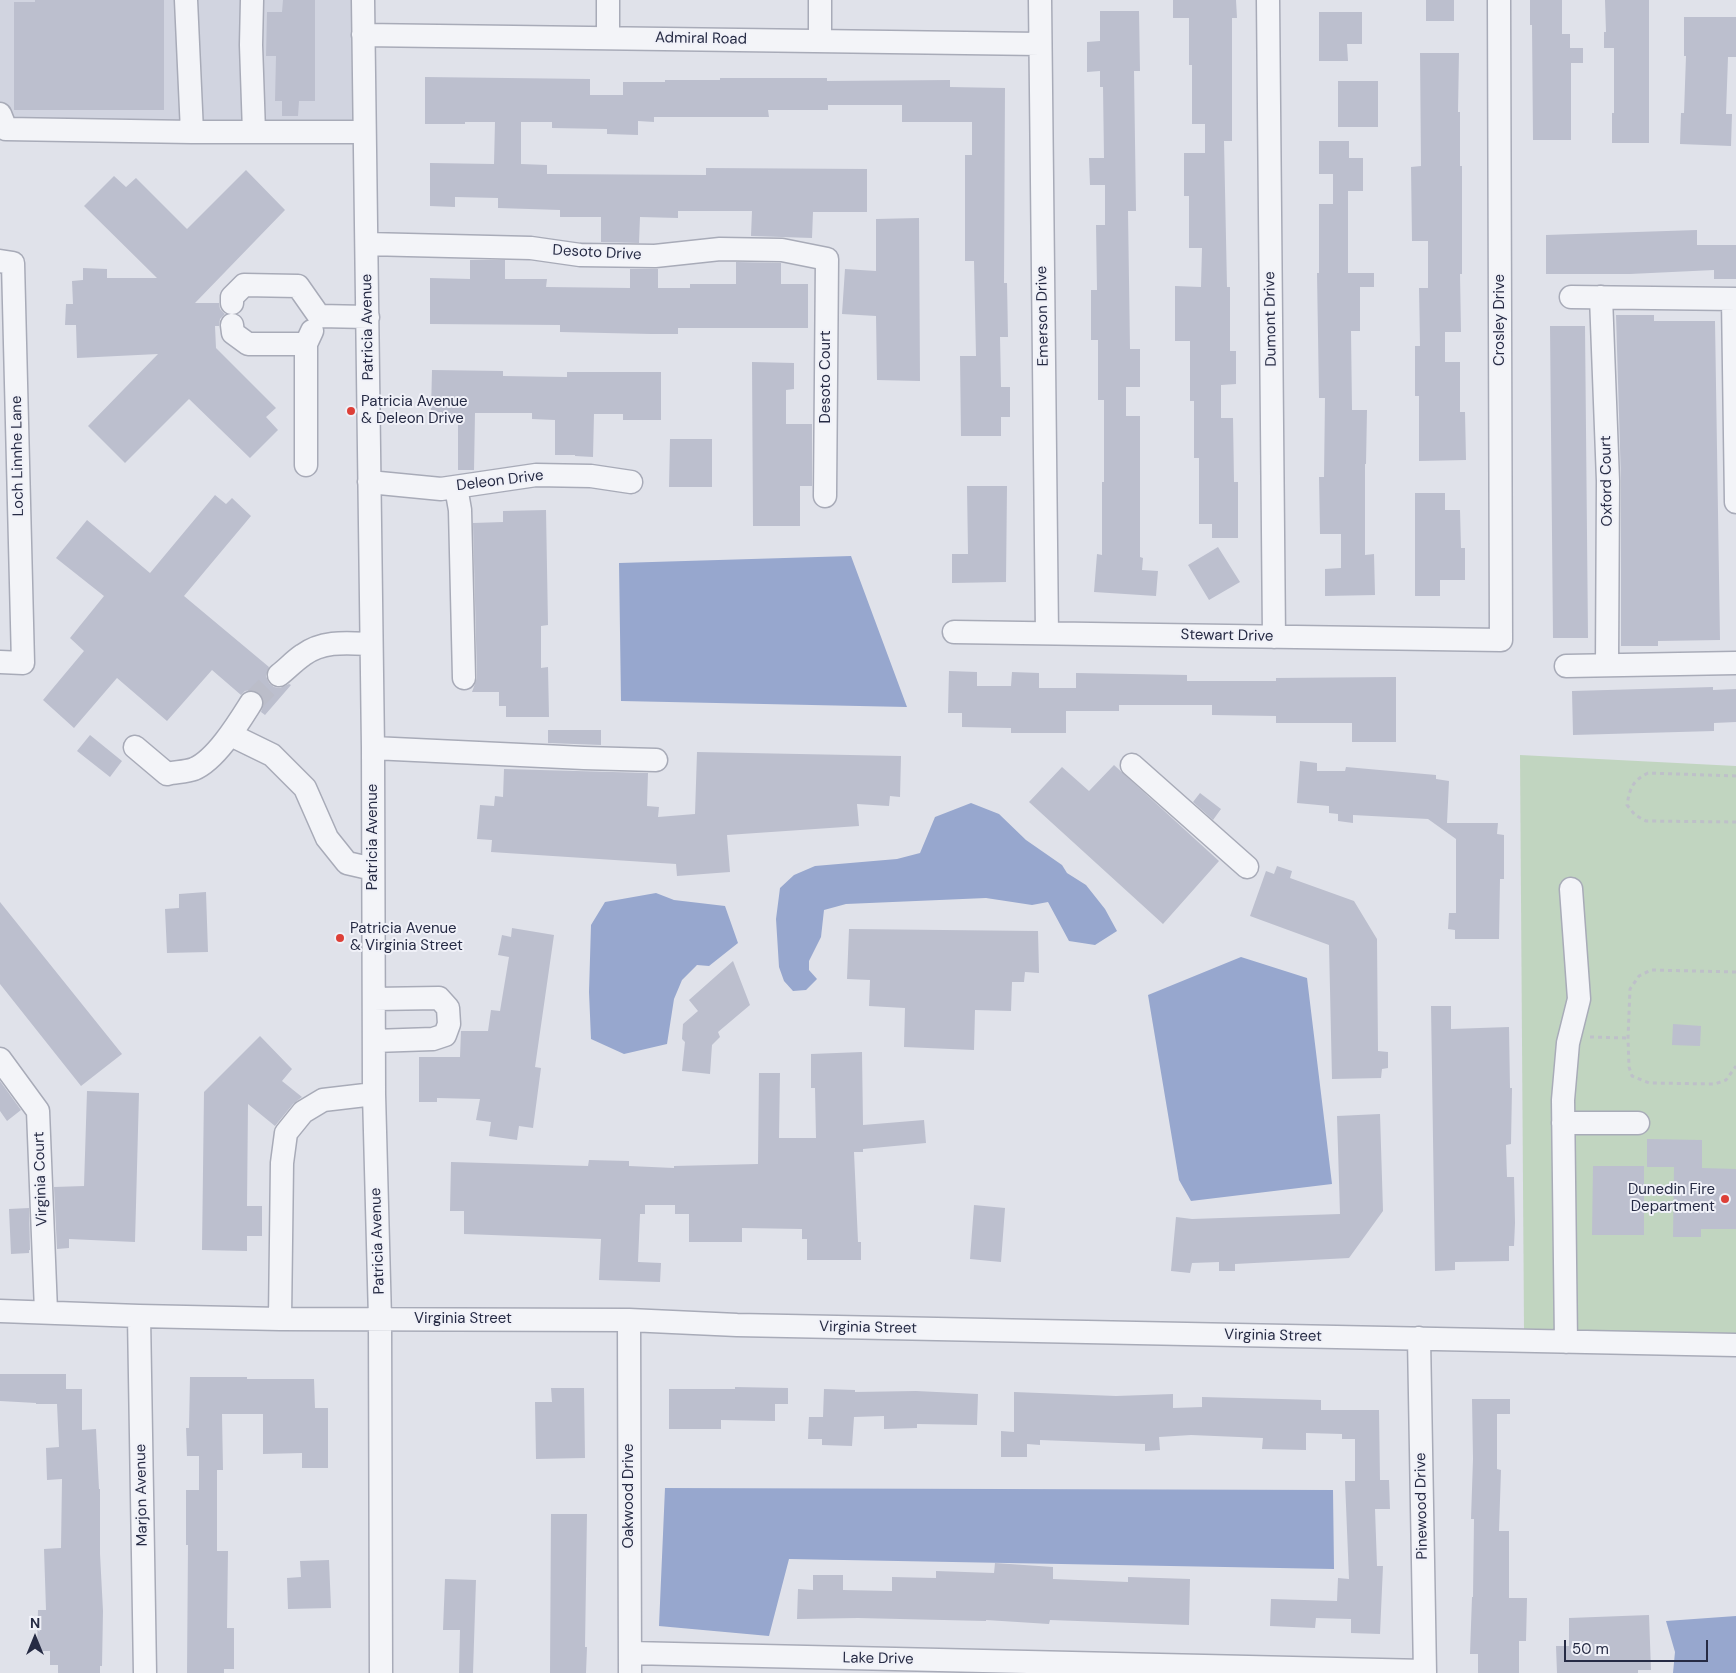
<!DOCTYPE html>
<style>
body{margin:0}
#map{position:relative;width:1736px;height:1673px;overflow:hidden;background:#e0e2ea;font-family:"DM Sans",sans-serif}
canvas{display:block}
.north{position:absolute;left:10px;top:1613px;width:50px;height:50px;-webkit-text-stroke:4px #f0f1f8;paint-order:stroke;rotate:0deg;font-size:14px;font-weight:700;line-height:20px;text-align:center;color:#262b44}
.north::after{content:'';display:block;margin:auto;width:18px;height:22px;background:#262b44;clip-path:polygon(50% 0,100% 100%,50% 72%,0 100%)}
.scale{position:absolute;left:1564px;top:1640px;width:144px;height:22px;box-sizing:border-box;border:2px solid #262b44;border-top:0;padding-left:6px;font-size:15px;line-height:18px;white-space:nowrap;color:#262b44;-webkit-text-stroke:4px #f0f1f8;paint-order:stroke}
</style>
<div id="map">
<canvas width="1736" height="1673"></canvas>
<div class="north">N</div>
<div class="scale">50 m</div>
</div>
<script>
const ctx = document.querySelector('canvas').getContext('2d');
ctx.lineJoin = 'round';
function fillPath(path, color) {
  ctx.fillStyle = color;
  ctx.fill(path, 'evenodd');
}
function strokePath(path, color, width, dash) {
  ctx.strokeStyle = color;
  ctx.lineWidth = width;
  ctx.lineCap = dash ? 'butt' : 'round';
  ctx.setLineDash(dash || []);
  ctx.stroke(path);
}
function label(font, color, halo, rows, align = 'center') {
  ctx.font = font + ' "DM Sans",sans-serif';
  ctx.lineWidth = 4;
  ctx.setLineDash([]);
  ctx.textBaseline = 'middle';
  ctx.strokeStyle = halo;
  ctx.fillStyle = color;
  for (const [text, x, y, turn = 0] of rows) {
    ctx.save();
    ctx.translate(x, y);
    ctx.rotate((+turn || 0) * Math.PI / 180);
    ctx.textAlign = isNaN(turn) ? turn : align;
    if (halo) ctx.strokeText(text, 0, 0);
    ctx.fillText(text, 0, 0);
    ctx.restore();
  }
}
const built = new Path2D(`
 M0 0H353L354 129 0 137Z`);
const green = new Path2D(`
 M1520 755 1736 766V1334L1524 1329Z`);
const water = new Path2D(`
 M851 556 907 707 621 701 619 563Z
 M971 803 999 814 1026 840 1062 865 1067 873 1086 885 1105 909 1117 931 1095 945 1069 941 1048 902 1032 905 986 898 846 904 824 910 821 937 809 961V970L817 979 806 990 793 991 784 981 779 967 776 919 780 888 794 875 815 866 897 859 920 853 935 817Z
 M656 893 674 900 725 906 738 943 709 966 697 965 682 980 674 999 667 1044 624 1054 591 1039 589 992 591 925 605 902Z
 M1241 957 1307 978 1332 1184 1191 1201 1179 1180 1148 995Z
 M665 1488 1333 1490 1334 1569 789 1559 769 1636 659 1626Z
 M1736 1616V1673H1673L1675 1652 1666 1621Z`);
const building = new Path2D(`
 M35 0H164V110H14V2H35Z
 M283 0H315V101H299L298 116H282V101H275L276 56H266L267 12H282Z
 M1173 0H1236L1237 18H1232V141H1224L1227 287H1230V351H1236V384L1221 385V418H1233L1234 482H1238V538H1212V524H1199V458H1194V401H1190V341H1175V286L1201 287 1202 248H1189V196H1184V153H1205V124H1192V65H1189V18H1173Z
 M1426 0H1454V21H1426Z
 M1530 0H1562V34H1570V48H1583V63H1571V140H1533L1532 25H1530Z
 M1605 0H1649V143H1612V113H1614V48H1604V32H1606Z
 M1100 11H1139L1140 71H1134L1136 211H1128L1130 349H1140V387H1126V416H1140V557L1143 558 1142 570 1158 571 1156 596 1094 592 1097 554 1102 555V482H1104V400H1098V340H1091V290H1097L1096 225H1105V185H1090L1089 158H1104L1103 87H1100V71L1087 72V42L1100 41Z
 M1319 12H1362V44H1347L1348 61H1319Z
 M1684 17H1736V57H1728L1726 114H1732L1731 146 1680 144 1681 113H1684L1686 56H1684Z
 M1420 53H1459L1458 112H1460V166H1462V274H1460L1461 332H1445V362H1460V412H1465L1466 460 1419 461V396H1415V346H1420L1419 288H1428V241H1412L1411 167 1421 166Z
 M425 77 590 79V95H623V82H665V80H720V78H827V81L950 80V87L1005 88 1004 283H1007L1008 337H1000L1001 387H1010V417H1001V436H961L960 356H976L974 261H965V155H972V122H902V105H828V110H768L769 117H654V122L638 121V135L607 134V129L552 128V122H521V164L547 165V174L706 175V168L867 169V212H813L812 238 751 236 752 211H678V218L640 217 639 243 601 242V217H560V210L498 208V198L455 197V207L430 206V163L494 164 495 122H465V124H425Z
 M1338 81H1378V127H1338Z
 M1319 141H1349V158H1363V191H1348V273H1374V287H1360V331H1351L1352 410H1367L1366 464H1365V555L1374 554 1375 595 1325 596V569L1341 568V534H1320L1319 477H1324L1325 398H1319L1317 273H1319V204H1333V174H1319Z
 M246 170 285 210 195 303H219L220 309 225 314 220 319 219 326H215L216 348 276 408 266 417 278 430 250 458 189 399 125 463 88 426 158 354 77 358 76 325H65L66 304H73L72 281 83 280V268L107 269V278H157L84 206 114 176 126 187 136 178 187 229Z
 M919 218 920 381 877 380 876 316 842 314 845 269 876 271V219Z
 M1697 230V245H1736V279H1714V270L1630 274H1546V235Z
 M470 260H505V279H547L546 287 630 288V269H658V288H690V284H736V262L781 263V284H808V328H678V334H651L560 332V325L430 324V278L470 279Z
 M1616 315H1654V321H1715L1720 640 1658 641V646H1621V481Z
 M1550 326H1585L1588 638H1553Z
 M752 362 794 363V389L786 390V424H812V486H800V526H753Z
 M432 370 503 371V376L567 377V372H661V420H623V414H594L593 457 575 456V455H555V420L532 419V413H475L474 470H458V418H442V412H431Z
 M670 439H712V487H669Z
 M967 486H1007L1006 582 952 583V554H968Z
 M1415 493H1445V510H1460L1461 548H1465V580H1440V596H1415Z
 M215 495 226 504 232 498 251 516 184 596 269 667 266 676 269 683 274 687 280 688 289 684 291 685 265 715 261 712 264 703 263 697 258 692 251 690 245 691 241 695 212 670 167 721 117 678 74 728 43 700 84 651 70 638 104 596 56 558 87 520 150 573Z
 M546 510 548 625 541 626V668L548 667 549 717H506V706H499V692H472L477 678 473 523 503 522V511Z
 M1218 547 1240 582 1209 600 1188 565Z
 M949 671 977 672V686H1011L1012 672 1039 673V688H1076V673L1187 675V681H1276V678L1396 677V742H1352V723H1276V716L1212 715V705H1119V711H1066V733H1011V728L962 727V713H948Z
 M1713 687V690L1736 689V722L1714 723V731L1573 735 1572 691Z
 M548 730H601V745L548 743Z
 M90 735 122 761 110 777 77 751Z
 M697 752 901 756 900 797 890 796 889 806 857 804 859 826 727 835 730 872 677 876 676 864 491 852 492 840 477 839 480 805 494 806 495 796 503 797 504 769 648 773 647 806 659 807 658 817 695 814Z
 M1300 761 1317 763V771H1345L1346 767 1436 775V779L1449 781 1447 823H1498L1497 834 1504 835V879H1500L1499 939H1455V930L1448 929 1449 913H1456V839L1428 819 1353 815V823L1338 821V814L1329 813V806L1297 803Z
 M1114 765 1219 861 1163 924 1029 802 1062 767 1089 791Z
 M1200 793 1221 809 1213 820 1193 802Z
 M1277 866 1292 871 1290 878 1354 901 1377 939 1378 1051 1388 1052V1068L1382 1069 1381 1078 1332 1079 1329 945 1250 916 1266 871 1274 874Z
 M206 892 208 952 167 953 165 909 179 908V894Z
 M0 902 122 1054 81 1086 0 984Z
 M512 928 554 935 535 1067 541 1068 533 1128 519 1126 517 1140 489 1136 491 1122 476 1120 480 1099 437 1098V1102H419V1057H460L461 1031H488L491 1010 500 1011 509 957 498 955 502 935 511 937Z
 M849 929 1038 931 1039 973 1025 972 1024 982H1012L1011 1011 975 1010 974 1050 904 1047 905 1008 869 1006 870 980 847 979Z
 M733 961 750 1005 718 1032 720 1037 712 1045 710 1074 682 1071 685 1042 682 1039 683 1024 698 1011 689 1000Z
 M1431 1006H1451V1029L1509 1027 1510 1088H1512L1511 1144 1506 1145 1507 1177H1514L1515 1223 1514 1246H1509V1261L1455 1262V1270L1435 1271Z
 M1673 1024 1701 1026 1700 1046 1672 1045Z
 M260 1036 292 1069 282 1081 302 1097 293 1104 275 1126 248 1104 247 1206H262V1236H247V1251L202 1250 204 1092Z
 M862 1052 863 1125 924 1120 926 1143 863 1149V1152H854L858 1242H861V1260H807V1239H802V1229L742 1228V1242H689V1214H675V1205H645V1214H640L638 1262 661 1263 660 1282 599 1280 601 1239 464 1234V1211H450L451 1162 588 1166 589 1160 629 1161V1166L674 1168V1166L758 1164 759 1073H780L779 1138H816L815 1088H811V1054Z
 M0 1081 21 1110 7 1121 0 1111Z
 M87 1091 139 1093 135 1242 69 1239V1248L57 1249 54 1187 84 1186Z
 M1380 1114 1383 1211 1349 1258 1235 1264V1271H1219V1262L1192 1263 1190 1273 1171 1271 1176 1217 1192 1219 1340 1214 1337 1116Z
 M1647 1139 1702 1140V1168L1736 1169V1229H1701V1237H1673L1674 1167H1647Z
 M1593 1166H1644V1235H1592Z
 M974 1205 1005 1208 1001 1262 970 1259Z
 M29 1208 30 1250H29V1253L11 1254 9 1209Z
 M0 1374H66V1389H82V1430L96 1429 99 1489H100V1554L103 1611 102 1666H100V1673H58V1665H50V1651H37L38 1610H46L44 1549 61 1548 62 1479 47 1480 46 1448 59 1447 57 1404H36V1403L0 1401Z
 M190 1377H247V1379H314L315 1408H328V1468H302V1453L263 1454V1414H222L223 1470H217V1551H228L227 1628H234V1669H224V1673H187L188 1545H186V1490H199V1456H187L186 1428H189Z
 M735 1387 788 1388V1404H775V1421L721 1420V1429H669V1389H735Z
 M551 1388H584L585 1458 536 1459 535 1402H552Z
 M824 1389 855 1390V1392L916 1391 978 1394 977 1425 917 1424V1428L884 1429V1416L854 1417 852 1446 822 1445V1439H808L809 1417H823Z
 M1014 1392 1116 1396 1173 1394V1408L1202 1407V1397L1321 1400V1410H1379L1380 1480H1389L1390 1509H1375L1377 1566H1383L1380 1634 1351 1633V1619L1316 1618 1315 1628 1270 1626 1271 1599 1337 1601 1338 1578 1349 1579 1345 1481H1355V1439H1342V1434L1306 1433V1450L1262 1449 1263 1438 1191 1435 1159 1437 1160 1450 1145 1451V1444L1040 1440V1445L1027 1444V1457H1001V1431L1014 1432Z
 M1472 1399H1510V1414H1497V1469L1501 1470 1499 1531H1509V1598H1527L1526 1641H1519V1673H1478V1654H1470L1472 1597H1473L1474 1519H1471L1473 1459Z
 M551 1514H587L585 1647H587L586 1673H550Z
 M329 1560 331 1608 288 1609 287 1578 301 1577 300 1561Z
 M995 1563 1053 1567V1579L1128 1582V1577L1190 1579 1189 1625 1050 1620 1049 1624 986 1620V1621L858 1618 797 1619 798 1589 813 1590V1575H843V1590L892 1591V1577L936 1578V1571L994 1573Z
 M445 1579 476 1580 473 1673H459L460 1630H443Z
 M1649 1615 1651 1670H1638V1673H1557L1556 1646H1569V1618Z`);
const minorTunnel = new Path2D(`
 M251 703 279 675`);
const path = new Path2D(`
 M1736 776 1648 773C1632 781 1630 788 1627 805L1635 815 1646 821 1736 822
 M1736 972 1651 970 1639 976 1630 989 1628 1038 1629 1067 1632 1076 1649 1083 1715 1084 1726 1080 1736 1066
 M1590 1037 1628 1038`);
const minor = new Path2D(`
 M252 0 251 45 254 132
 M363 0 373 748 374 1094 380 1319 381 1673
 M608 0V37
 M820 0V41
 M1040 0 1047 633
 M1268 0 1274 637
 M363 35 1040 44
 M0 114 6 129 192 132 186 0
 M192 132H364
 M367 244 531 248 580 255 655 256 720 249 782 250 827 259 825 496
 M0 261 13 263 23 663 0 662
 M1571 297 1736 299
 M1601 297 1608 481 1607 665
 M1733 299 1736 502
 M232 303V297L244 285 298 286 319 316 368 317
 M232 325 233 333 248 344H306L312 331
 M306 344V465
 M369 482 441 489 536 475 591 476 631 482
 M456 487 460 510 464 678
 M954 632 1501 640 1499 0
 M1566 666 1736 663
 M279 675C287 669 294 661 303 655 323 640 348 643 371 644
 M231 735 272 755 305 788 327 838 347 863 373 869
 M135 747 167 774C175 772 186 772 194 769 216 760 239 722 251 703
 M373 748 584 758 656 760
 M1132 765 1247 867
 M374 999 439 998 448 1008 449 1024 445 1035 433 1039 374 1041
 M0 1059 38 1111 46 1311
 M1563 1123H1638
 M0 1311 139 1316 280 1319 629 1320 737 1325 1736 1345
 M139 1316 145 1673
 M280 1319 282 1163 286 1133 303 1112 323 1100 374 1094
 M629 1320 630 1673
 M1419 1338 1425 1673
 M1566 1342 1563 1100 1568 1043 1579 999 1571 889
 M630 1653 1425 1671`);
const markers = [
 [351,411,5,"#dd3f37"],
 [340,938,5,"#dd3f37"],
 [1725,1199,5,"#dd3f37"]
];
const streetNames = [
 ["Admiral Road",701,39,1],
 ["Desoto Drive",597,253,3],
 ["Emerson Drive",1043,316,-91],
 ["Dumont Drive",1271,319,-91],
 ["Crosley Drive",1500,320,-90],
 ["Patricia Avenue",368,327,-91],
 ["Desoto Court",826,377,-90],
 ["Loch Linnhe Lane",18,456,-91],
 ["Deleon Drive",500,481,-7],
 ["Oxford Court",1607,481,-91],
 ["Stewart Drive",1227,636,1],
 ["Patricia Avenue",373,837,-90],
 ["Virginia Court",41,1179,-92],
 ["Patricia Avenue",378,1241,-92],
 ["Virginia Street",463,1319],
 ["Virginia Street",868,1328,1],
 ["Virginia Street",1273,1336,1],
 ["Marjon Avenue",142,1495,-91],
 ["Oakwood Drive",629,1496,-90],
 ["Pinewood Drive",1422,1506,-91],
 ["Lake Drive",878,1659,1]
];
const poiNames = [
 ["Patricia Avenue",361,402],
 ["& Deleon Drive",361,419],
 ["Patricia Avenue",350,929],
 ["& Virginia Street",350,946],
 ["Dunedin Fire",1715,1190,"right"],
 ["Department",1715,1207,"right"]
];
fillPath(built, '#d1d4e0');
fillPath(green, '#c1d5c0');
fillPath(water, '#97a7ce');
fillPath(building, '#bcbfce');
strokePath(minorTunnel, '#bbbdc9', 22, [22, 11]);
strokePath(minor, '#a8abb8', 25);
strokePath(path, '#bec0c9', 3, [4, 4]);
strokePath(minor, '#f3f4f8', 22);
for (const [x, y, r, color] of markers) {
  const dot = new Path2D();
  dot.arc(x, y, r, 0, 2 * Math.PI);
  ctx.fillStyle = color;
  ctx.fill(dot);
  strokePath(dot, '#f0f1f8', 2);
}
label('15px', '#262b44', '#f0f1f8', streetNames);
label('15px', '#262b44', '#f0f1f8', poiNames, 'left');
</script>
